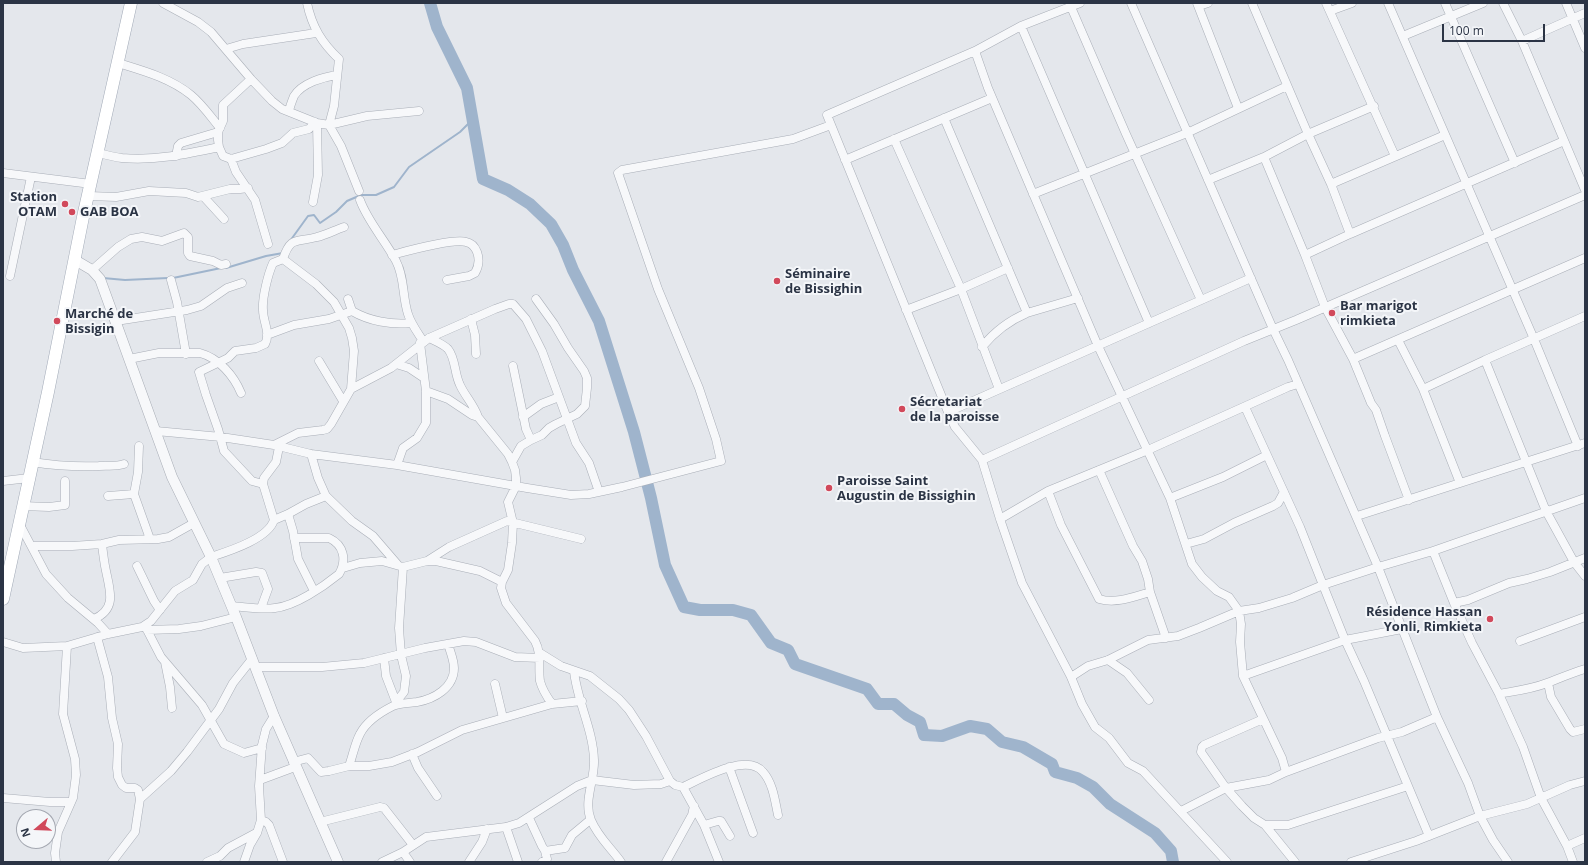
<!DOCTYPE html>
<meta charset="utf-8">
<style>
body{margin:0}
#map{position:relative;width:1588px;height:865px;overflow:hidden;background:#e4e7ec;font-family:"Open Sans",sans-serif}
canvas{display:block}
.frame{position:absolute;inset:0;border:4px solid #2b3445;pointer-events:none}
.north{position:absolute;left:16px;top:809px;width:40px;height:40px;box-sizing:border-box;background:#f4f6f9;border:1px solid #a4a8b1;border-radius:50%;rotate:251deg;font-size:11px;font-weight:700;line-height:16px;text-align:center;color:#2b3445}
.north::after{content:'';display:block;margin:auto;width:14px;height:18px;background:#d1495b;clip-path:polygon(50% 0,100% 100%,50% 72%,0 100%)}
.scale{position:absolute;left:1442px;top:24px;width:103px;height:18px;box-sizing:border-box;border:2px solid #2b3445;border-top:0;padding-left:5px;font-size:12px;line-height:14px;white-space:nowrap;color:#2b3445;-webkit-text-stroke:3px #f4f6f9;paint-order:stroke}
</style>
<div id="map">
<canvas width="1588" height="865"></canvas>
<div class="frame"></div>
<div class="north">N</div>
<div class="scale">100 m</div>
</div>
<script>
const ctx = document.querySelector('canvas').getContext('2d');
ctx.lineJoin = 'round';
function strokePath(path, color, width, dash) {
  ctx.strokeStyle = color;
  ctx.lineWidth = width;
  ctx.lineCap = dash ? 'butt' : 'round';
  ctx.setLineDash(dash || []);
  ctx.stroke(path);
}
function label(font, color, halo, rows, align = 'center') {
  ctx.font = font + ' "Open Sans",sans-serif';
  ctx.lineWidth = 4;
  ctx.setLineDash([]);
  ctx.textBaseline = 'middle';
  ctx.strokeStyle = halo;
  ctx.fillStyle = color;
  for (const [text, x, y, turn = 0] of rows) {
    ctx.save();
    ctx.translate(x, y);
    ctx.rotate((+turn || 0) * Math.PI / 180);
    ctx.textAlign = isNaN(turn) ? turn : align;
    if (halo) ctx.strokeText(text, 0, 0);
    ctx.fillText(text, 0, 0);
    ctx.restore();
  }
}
const stream = new Path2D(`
 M290 241 308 216 314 215 320 223 336 212 347 201 361 195H376L394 187 409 167 460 132 472 120
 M226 268 266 256 283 253
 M103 278 125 280 168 278
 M173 278 221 268`);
const river = new Path2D(`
 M430 3 437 27 467 88 483 179 508 190 530 204 551 224 563 245 573 270 599 321 634 432 651 498 665 565 684 607 700 610H733L751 615 771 643 788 650 795 664 867 689 878 704H894L907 715 920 722 924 735 942 736 970 726 987 729 1002 742 1023 747 1052 764 1055 772 1077 778 1093 787 1110 804 1155 833 1171 851 1173 862`);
const minor = new Path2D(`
 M163 3 198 22 211 32 251 79 272 101 282 109 317 123 329 125 367 116 419 111
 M307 3C312 27 322 43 339 59L334 106 329 125 341 146 359 191
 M1080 3 1021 26 975 51 827 115 948 412 955 427 982 460 1000 519 1022 583 1071 677 1082 704 1095 727 1109 738 1128 763 1143 771 1227 862
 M1131 3 1273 329 1288 360 1378 567 1416 664 1437 717 1468 783 1480 816 1493 840 1508 862
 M1197 3 1238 108
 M1252 3 1308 134 1374 106
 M1326 3 1395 156
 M1388 3 1534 339 1578 446
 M1445 3 1515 163
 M1503 3 1522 41 1585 190
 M1566 3 1585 48
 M1199 6 1208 3
 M1071 7 1126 134 1201 300
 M1330 11 1352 3
 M1021 26 1149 323
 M1403 36 1483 3
 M1522 41 1585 13
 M226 49 243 44 316 33
 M975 51 988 88 1098 346 1170 498 1192 564 1202 577 1217 591 1229 597 1239 611 1241 624 1240 642 1243 676 1282 758 1286 772
 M118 63C144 71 170 78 191 95 202 104 211 117 220 128
 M251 79 223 105V121L218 132V140L219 147 223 156 231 159 266 149 282 143 293 133 309 129 315 122
 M289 111C290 106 292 101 294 96 302 83 323 77 337 75
 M944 118 1027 313 1078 298
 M894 139 961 289 999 389
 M98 153C106 155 114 157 122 158 155 161 187 154 219 147
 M176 156 178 146 181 143 218 132
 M1264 157 1305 255
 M231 159 236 172 255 200 268 244
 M845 160 992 98
 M3 173 91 184
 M1208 180 1264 157 1308 134 1331 184 1350 234
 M1331 184 1445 135
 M1033 194 1187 133 1287 86
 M89 196 116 197 149 191 186 193 198 197 230 189H240L248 188
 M203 196 224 219
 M360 200C368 222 385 240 396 261 405 278 402 296 408 314 411 324 418 333 423 341
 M313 202 318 175 317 123
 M392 255C407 251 453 238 466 242 472 243 475 247 477 252 480 260 479 266 475 273L469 276 447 280
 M92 270 118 247 131 239 142 237 162 241 184 233 188 237V253L190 256 213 261 221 265 226 264
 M10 276 31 177
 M171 280 177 302 186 354
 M348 299 352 311C369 321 391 325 411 323
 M536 299 554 324 568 348 584 371 587 378V388L585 406 577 414 556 424 549 428 542 435 531 440 521 446 512 462 515 470 516 478V486L508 502 513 523 512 543 508 570 502 582 501 588 506 603 535 641C542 654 538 667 540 681 542 689 547 697 552 704
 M906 310 961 289 1008 268
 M471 319 475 335 476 354
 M116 321 187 310 201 306 227 288 242 283
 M267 335 294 325 329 319 352 311
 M429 338C435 341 443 344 448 349 456 359 454 373 460 385 465 396 474 405 478 417
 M1398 340 1423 389 1460 483
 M982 347C995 331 1008 321 1027 313
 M129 359 159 353H200C219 358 234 376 241 393
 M1353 359 1585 258
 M1485 360 1546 511 1574 562 1585 576
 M319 361 343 401
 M396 364 409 368 424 378
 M513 366 526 429 531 440
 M351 389 391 368 429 338 495 309 509 304H513L526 319 542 351 576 443 589 463 599 492
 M1423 389 1485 360 1585 316
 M426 391 448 399 472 415 478 417 508 454 512 462
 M1245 407 1300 527 1323 585 1378 567 1433 551 1585 498
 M948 412 1251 278
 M523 417 541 404 559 397
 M156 431 221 437 274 445 311 454 397 465 527 488 571 495 589 494 622 487 721 461 716 439 699 388 658 289 618 173 622 170 793 139 831 125
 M274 445 298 433 323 430 327 429 331 424 351 389 354 351 352 338 349 328 334 302 316 284 283 259
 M139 446 138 472 134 494 150 539
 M311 454 318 478 326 496 352 521 373 536 398 565
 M982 460 1244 341 1296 320 1585 195
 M32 462C57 466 74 467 99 466 107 465 115 467 124 464
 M397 465 403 448 417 438 426 423V391L420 343
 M1099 470 1133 546 1142 561 1148 579 1150 592 1166 638
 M3 481 29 478
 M263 484 252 481 224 451 218 429 206 395 199 372 228 358 235 351 256 348 265 344C271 333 263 322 263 310 262 298 268 274 273 263L283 259C291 235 297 243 317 237 326 235 335 230 344 227
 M1048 491 1061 525 1099 599C1116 604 1133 597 1150 592
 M108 496 134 494
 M1170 498 1223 477 1267 455
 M1409 500 1385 436 1376 410 1371 403 1353 359 1325 307 1305 255 1350 234 1564 141
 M22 506 49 507 65 505V481
 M288 514 293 531 298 559 314 591
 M1357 516 1585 443
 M1000 519 1048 491 1148 450 1288 387 1298 384
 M274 520 263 484 264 478 276 462 279 447
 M19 523 46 574 68 598 98 623 108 634
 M1186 544 1204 539 1234 523 1273 506 1278 503 1284 492
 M32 546H72L102 544 119 540 158 539 169 537 194 523
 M1433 551 1454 603 1472 643 1499 694 1523 747 1541 798 1567 846 1573 862
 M427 561 449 547 507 521 581 539
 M137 566 154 601 160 610
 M343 568 360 563 382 561 403 567 427 561H436L480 571 502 582
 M220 578 256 572 262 573 268 589 261 608
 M1454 603 1468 600 1509 583 1527 579 1550 572 1585 558
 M231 606C246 607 261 610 275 608 295 606 323 587 339 574 347 560 344 545 329 538H294
 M94 619C117 609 110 591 106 571 104 562 103 553 102 544
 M145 626 161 657 202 705 224 744 244 753 262 748
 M147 630 179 629 201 626 236 617
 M97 637 108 677 112 718 118 744 117 768 118 777 122 785 126 788H135L138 790 140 799
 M1520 641 1585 617
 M3 642 23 648 67 646 108 634 142 627 151 621 175 591 193 580 202 564 211 557C229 551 268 539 274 520L288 514 306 504 326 496
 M540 653 561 666 590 676 619 699 629 710 646 736 670 781 675 785 683 787 704 825 719 862
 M384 658 386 676 396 702 395 705
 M1108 660 1127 673 1149 700
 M165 662 170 687 172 708
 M255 667H322L364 663 425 648 464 641 476 642 515 657 540 658
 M574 671C577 701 593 729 594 760 595 780 583 801 591 820 598 837 611 848 621 862
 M1243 676 1345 640 1402 629
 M1071 677 1088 666 1108 660 1148 640 1178 636 1199 628 1239 611 1259 608 1292 598 1323 585 1345 640 1364 681 1429 836
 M1548 683 1551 697 1570 729 1573 732 1585 729
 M495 684 503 718
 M1499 694C1515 691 1532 689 1547 683 1560 678 1572 673 1585 669
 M396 702 404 692 406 676 401 655 399 628 403 567
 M1263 719 1204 745 1202 747 1201 752 1226 788 1242 806 1254 818 1265 825H1288L1408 786
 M412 754 418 768 437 796
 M293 762 308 758 321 772 329 771 349 766H369L392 762 418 752 462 730 552 704 582 701
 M349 766C353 755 355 743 360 734 366 722 381 712 393 706 399 703 409 703 417 702 434 699 454 688 454 668 454 660 450 651 448 644
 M729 767 753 833
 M260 780 295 767
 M683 787C701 779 747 752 763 772 773 783 775 801 778 815
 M3 798 50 802H71
 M1181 811 1226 788 1269 780 1286 772 1378 738 1402 732 1437 717
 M529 818 542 846 545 851 565 848 572 835 590 820
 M261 820 266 822 269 825 283 862
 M320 822 380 807 384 808 413 845
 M704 825 718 821H721L730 836
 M1265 825 1295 862
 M506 827 518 862
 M1567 846 1585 838
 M403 852 410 862
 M56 862 55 853 58 832 73 798 76 775 75 759 63 714 67 646
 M112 862 135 832 140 799 171 771 187 752 219 709 233 683 252 659
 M207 862 220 856 228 848 256 833
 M244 862 250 845 257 833 261 820 259 786 262 745 266 729 274 716
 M382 862 403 852 426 837 506 827 519 823 577 786 592 780 634 785 661 784 670 781
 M469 862 482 842 487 829
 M542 862 547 859 545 851
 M666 862 692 815 694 806
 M1351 862 1416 841 1480 816 1527 804 1570 785 1585 781`);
const tertiary = new Path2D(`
 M75 260 92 270 100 279 172 477 211 557 236 617 274 716 338 862`);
const primary = new Path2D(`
 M3 599 48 392 83 217 131 3`);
const markers = [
 [65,204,4,"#d1495b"],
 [72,212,4,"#d1495b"],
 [777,281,4,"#d1495b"],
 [1332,313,4,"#d1495b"],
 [57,321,4,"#d1495b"],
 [902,409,4,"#d1495b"],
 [829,488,4,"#d1495b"],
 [1490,619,4,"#d1495b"]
];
const poiNames = [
 ["Station",57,197,"right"],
 ["OTAM",57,212,"right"],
 ["GAB BOA",80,212],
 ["Séminaire",785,274],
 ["de Bissighin",785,289],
 ["Bar marigot",1340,306],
 ["rimkieta",1340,321],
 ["Marché de",65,314],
 ["Bissigin",65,329],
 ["Sécretariat",910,402],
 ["de la paroisse",910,417],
 ["Paroisse Saint",837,481],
 ["Augustin de Bissighin",837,496],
 ["Résidence Hassan",1482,612,"right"],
 ["Yonli, Rimkieta",1482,627,"right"]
];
strokePath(stream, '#9fb4cc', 2);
strokePath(river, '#9fb4cc', 12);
strokePath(minor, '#a9aeb7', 9);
strokePath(tertiary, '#a9aeb7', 11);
strokePath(primary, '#a3abb8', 13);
strokePath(minor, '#f7f8fa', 8);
strokePath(tertiary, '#f7f8fa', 10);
strokePath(primary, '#fff', 12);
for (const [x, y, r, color] of markers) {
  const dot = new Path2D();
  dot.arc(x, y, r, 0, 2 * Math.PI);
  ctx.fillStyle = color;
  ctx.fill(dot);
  strokePath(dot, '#f4f6f9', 1.5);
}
label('bold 13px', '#2b3445', '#f4f6f9', poiNames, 'left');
</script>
